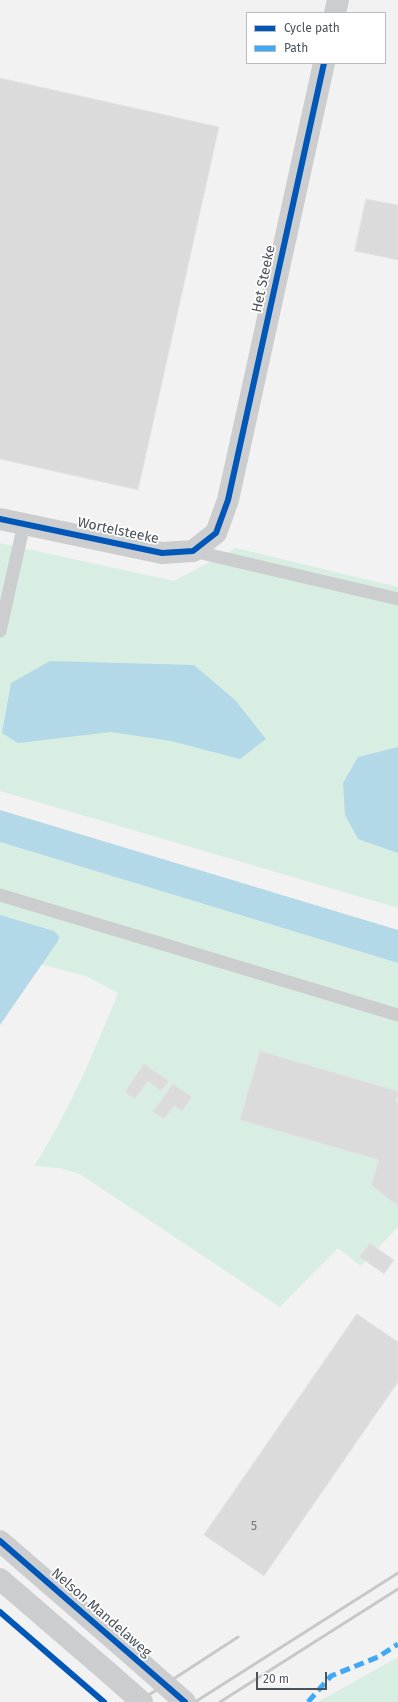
<!DOCTYPE html>
<style>
body{margin:0}
#map{position:relative;width:398px;height:1702px;overflow:hidden;background:#f2f2f2;font-family:"Fira Sans",sans-serif}
canvas{display:block}
.legend{position:absolute;left:246px;top:12px;width:140px;height:52px;box-sizing:border-box;background:#fff;border:1px solid #b7babe;margin:0;padding:5px 7px;list-style:none;font-size:12px;color:#4b535c}
.legend li{display:flex;align-items:center;gap:8px;height:20px}
.legend b{width:20px;border:1px solid #b7babe}
.scale{position:absolute;left:256px;top:1672px;width:71px;height:18px;box-sizing:border-box;border:2px solid #4b535c;border-top:0;padding-left:5px;font-size:12px;line-height:14px;white-space:nowrap;color:#4b535c;-webkit-text-stroke:3px #fff;paint-order:stroke}
</style>
<div id="map">
<canvas width="398" height="1702"></canvas>
<ul class="legend">
<li><b style="height:5px;background:#0057b8"></b>Cycle path</li>
<li><b style="height:5px;background:#3fa9f5"></b>Path</li>
</ul>
<div class="scale">20 m</div>
</div>
<script>
const ctx = document.querySelector('canvas').getContext('2d');
ctx.lineJoin = 'round';
function fillPath(path, color) {
  ctx.fillStyle = color;
  ctx.fill(path, 'evenodd');
}
function strokePath(path, color, width, dash) {
  ctx.strokeStyle = color;
  ctx.lineWidth = width;
  ctx.lineCap = dash ? 'butt' : 'round';
  ctx.setLineDash(dash || []);
  ctx.stroke(path);
}
function label(font, color, halo, rows, align = 'center') {
  ctx.font = font + ' "Fira Sans",sans-serif';
  ctx.lineWidth = 3.5;
  ctx.setLineDash([]);
  ctx.textBaseline = 'middle';
  ctx.strokeStyle = halo;
  ctx.fillStyle = color;
  for (const [text, x, y, turn = 0] of rows) {
    ctx.save();
    ctx.translate(x, y);
    ctx.rotate((+turn || 0) * Math.PI / 180);
    ctx.textAlign = isNaN(turn) ? turn : align;
    if (halo) ctx.strokeText(text, 0, 0);
    ctx.fillText(text, 0, 0);
    ctx.restore();
  }
}
const green = new Path2D(`
 M0 543 174 581 236 548 398 587V908L0 791Z
 M0 842 398 963V1227L361 1266 338 1248 280 1307 80 1174 59 1168 34 1166C69 1112 94 1052 118 993L86 976 31 962 0 958Z
 M398 1657V1702H318Z`);
const water = new Path2D(`
 M50 661 194 665 235 700 266 739 240 759 171 741 111 732 18 743 2 733 11 683Z
 M398 747V853L358 839 345 815 343 783 358 757Z
 M0 810 398 930V963L0 842Z
 M0 915 54 931 59 936 58 941 0 1025Z`);
const building = new Path2D(`
 M0 78 219 127 138 490 0 459Z
 M366 199 398 205V260L355 251Z
 M260 1051 398 1091 396 1101 398 1103V1206L371 1185 379 1160 240 1120Z
 M144 1064 169 1081 161 1091 148 1081 135 1099 125 1092Z
 M173 1084 192 1097 182 1111 174 1106 164 1119 153 1112Z
 M370 1243 394 1260 384 1274 360 1257Z
 M357 1314 398 1342V1382L264 1576 204 1535Z`);
const service = new Path2D(`
 M193 551 398 599
 M0 631 24 524
 M0 895 398 1015`);
const minor = new Path2D(`
 M335 13 338 0
 M0 519 162 553 193 551 216 533 228 500 324 63
 M0 1541 134 1657`);
const tertiary = new Path2D(`
 M0 1579 109 1673`);
const rail = new Path2D(`
 M138 1702 238 1637
 M195 1702 398 1573
 M220 1702 398 1589`);
const minorBridge = new Path2D(`
 M134 1657 185 1702`);
const tertiaryBridge = new Path2D(`
 M109 1673 142 1702`);
const quiet = new Path2D(`
 M308 1702 331 1676 378 1657 398 1644`);
const cycleway = new Path2D(`
 M0 519 162 553 193 551 216 533 228 500 324 63
 M0 1541 185 1702
 M0 1612 104 1702`);
const numberNames = [
 ["5",254,1527]
];
const streetNames = [
 ["Het Steeke",264,279,-78],
 ["Wortelsteeke",118,531,12],
 ["Nelson Mandelaweg",101,1613,41]
];
fillPath(green, '#d9eee3');
fillPath(water, '#b3d8e7');
fillPath(building, '#dbdbdc');
strokePath(building, '#e3e4e4', 1);
strokePath(service, '#cccdcf', 13);
strokePath(minor, '#cccdcf', 22);
strokePath(tertiary, '#cccdcf', 22);
strokePath(rail, '#c7c8c9', 3);
strokePath(minorBridge, '#cccdcf', 22);
strokePath(tertiaryBridge, '#cccdcf', 22);
strokePath(quiet, '#3fa9f5', 5, [10, 5]);
strokePath(cycleway, '#0057b8', 6);
label('12px', '#70767d', null, numberNames);
label('14px', '#4b535c', '#fff', streetNames);
</script>
